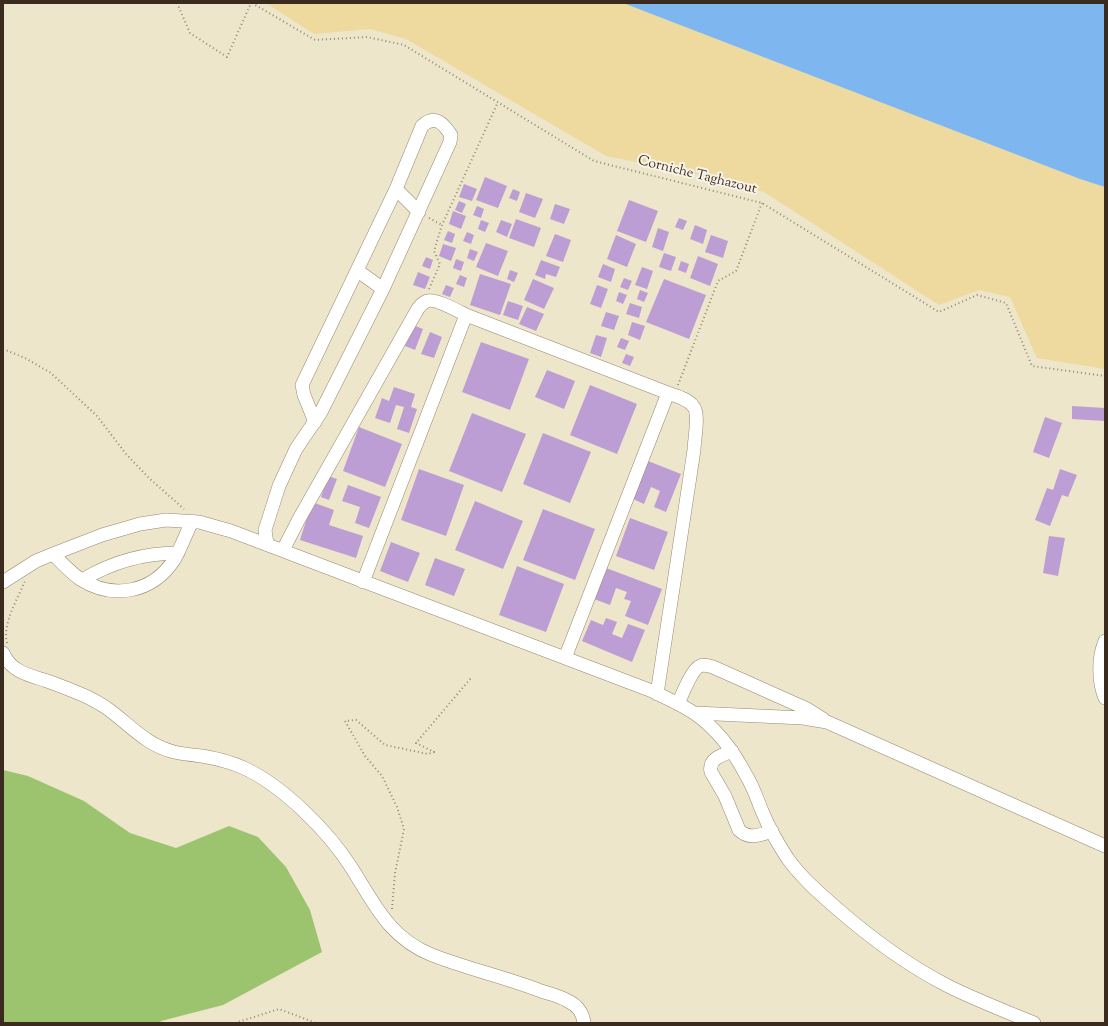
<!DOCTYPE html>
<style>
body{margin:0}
#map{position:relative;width:1108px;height:1026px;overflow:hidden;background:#ede6ca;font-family:"Sorts Mill Goudy",serif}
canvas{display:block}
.frame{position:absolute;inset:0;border:4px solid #3b2a1e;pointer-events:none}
</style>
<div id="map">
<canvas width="1108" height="1026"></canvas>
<div class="frame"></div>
</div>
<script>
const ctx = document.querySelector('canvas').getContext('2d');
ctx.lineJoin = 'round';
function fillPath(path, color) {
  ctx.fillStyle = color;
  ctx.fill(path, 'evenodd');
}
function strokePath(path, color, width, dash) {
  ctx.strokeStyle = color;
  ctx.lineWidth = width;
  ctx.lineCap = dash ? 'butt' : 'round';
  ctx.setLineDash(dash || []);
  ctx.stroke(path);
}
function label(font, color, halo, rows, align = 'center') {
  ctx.font = font + ' "Sorts Mill Goudy",serif';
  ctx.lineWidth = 4;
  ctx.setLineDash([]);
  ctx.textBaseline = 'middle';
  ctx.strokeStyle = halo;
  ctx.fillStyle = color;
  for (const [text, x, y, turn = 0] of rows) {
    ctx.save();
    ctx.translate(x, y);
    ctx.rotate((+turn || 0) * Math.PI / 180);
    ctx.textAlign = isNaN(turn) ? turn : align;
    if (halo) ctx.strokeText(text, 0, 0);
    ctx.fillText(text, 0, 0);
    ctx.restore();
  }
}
const green = new Path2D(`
 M3 770 28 776 84 801 130 833 176 848 229 826 258 837 286 867 310 910 322 952 223 1005 161 1021 160 1023H3Z`);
const sand = new Path2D(`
 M266 3H623L1080 179 1105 187V369L1037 358 1010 297 979 290 939 305 764 192 709 177 606 156 406 39 370 29 314 34Z`);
const water = new Path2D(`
 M623 3H1105V187L1080 179Z`);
const building = new Path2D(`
 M485 177 507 186 498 208 476 200Z
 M464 184 477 189 472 201 459 197Z
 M513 189 520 192 517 201 509 198Z
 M526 193 543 199 535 218 519 212Z
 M629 200 658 211 646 242 617 231Z
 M459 201 466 204 462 213 455 210Z
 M555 204 570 209 564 224 550 219Z
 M477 206 484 209 481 218 473 215Z
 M453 211 466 216 461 229 449 224Z
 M679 218 687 221 683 230 675 227Z
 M516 219 541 228 534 247 509 238Z
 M481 220 489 223 485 232 478 229Z
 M501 220 512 224 507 237 496 232Z
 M695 225 707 230 703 244 690 239Z
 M658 228 669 232 663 251 652 247Z
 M448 231 455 234 452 243 444 240Z
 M467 232 474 235 471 244 463 241Z
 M555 234 571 240 563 262 546 256Z
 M616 235 636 244 627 267 607 259Z
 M711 235 728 241 723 258 705 252Z
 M486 243 508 251 498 276 476 267Z
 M443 244 456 248 451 261 439 256Z
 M470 249 478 252 474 261 467 258Z
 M664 253 676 257 671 271 659 267Z
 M698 256 718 264 710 286 690 278Z
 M426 257 433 260 430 269 422 266Z
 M456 259 464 262 461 271 453 268Z
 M541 260 560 267 556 277 546 274 545 279 535 275Z
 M681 261 689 264 686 273 678 270Z
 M603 264 615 269 611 282 598 277Z
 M642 267 653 271 647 289 635 285Z
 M510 270 518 273 514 282 507 279Z
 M418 272 430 277 425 289 413 285Z
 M480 274 511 284 500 315 470 305Z
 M460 275 467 278 464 287 456 284Z
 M624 278 632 281 628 290 620 287Z
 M533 279 554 288 544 309 524 300Z
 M664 279 706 295 689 339 646 322Z
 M446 285 454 288 450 297 442 294Z
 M597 285 608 289 601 308 590 304Z
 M640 290 648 293 644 302 637 299Z
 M619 292 627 295 623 304 616 301Z
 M508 301 523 306 518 320 503 315Z
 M630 303 642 307 639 318 626 314Z
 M527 307 544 314 536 331 519 324Z
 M606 312 619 316 614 330 601 326Z
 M632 322 645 326 640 340 628 335Z
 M413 325 423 329 415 350 405 346Z
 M430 332 442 337 434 358 421 354Z
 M596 335 607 338 601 357 590 353Z
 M621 338 629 341 625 350 617 347Z
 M481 342 529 359 510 410 462 392Z
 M626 354 634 357 630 366 622 363Z
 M547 370 575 381 564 409 535 397Z
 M590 385 637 404 617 454 570 435Z
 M394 387 415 394 411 407 417 409 409 433 397 429 404 407 396 405 390 423 375 418 382 398 389 401Z
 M1072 406 1105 408V421L1072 419Z
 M472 413 526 434 502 492 449 471Z
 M1045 417 1062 423 1049 458 1033 452Z
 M359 427 402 444 385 487 343 471Z
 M543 433 591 452 570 503 523 484Z
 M648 461 681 474 666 512 654 507 660 491 651 487 644 504 633 499Z
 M419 469 464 485 446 536 401 520Z
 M1060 469 1077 475 1068 497 1062 495 1050 526 1035 520 1047 488 1053 490Z
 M328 476 337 479 329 500 321 497Z
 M348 485 381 497 369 528 355 523 360 507 342 501Z
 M475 501 523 521 503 569 455 550Z
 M312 502 334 510 329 525 363 536 356 558 300 540Z
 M543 509 595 529 575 580 523 560Z
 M630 518 668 532 654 570 616 556Z
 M1049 536 1065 538 1058 576 1043 573Z
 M391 542 420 553 408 582 380 571Z
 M435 558 465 569 454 596 425 585Z
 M517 566 564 584 546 632 499 615Z
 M606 568 662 589 648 625 625 616 631 601 624 599 627 592 616 588 610 605 594 599Z
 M606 618 617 622 612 634 622 638 628 624 645 630 632 662 582 641 591 620 603 625Z`);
const path = new Path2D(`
 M177 3 190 33 227 57 251 3
 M252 3 315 40 367 37 404 45 594 161 762 203 939 312 977 295 1006 303 1032 366 1105 376
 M429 218 442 225
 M429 289 440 264 434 251 442 225 498 102
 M3 349 25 358 51 373 97 416 126 454 150 479 184 509
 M678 385 718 281 736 271 762 203
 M7 643C2 624 18 598 25 581
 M392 909 395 873 404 829 397 807 382 776 365 756 345 721 356 720 385 745 428 754 434 752 416 743 471 678
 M235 1023 279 1009 316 1023`);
const minor = new Path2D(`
 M396 189 419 212
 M358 271 383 289
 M267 544 265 530 279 486 296 449 321 412 383 289 450 142 451 135C443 123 435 114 422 126L396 189 302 385 304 395 315 422
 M283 550 299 519 416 312C418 308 422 303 427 301 435 298 458 311 466 315L668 393C676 396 688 399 693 406 700 413 694 441 694 450L657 694
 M53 554C62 563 70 572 80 579 113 600 152 593 174 560 181 548 186 534 192 521
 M82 580C112 562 143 553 178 553
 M3 582 36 561 53 554 102 535 140 524 166 520 199 522 231 531 652 691C666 698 681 704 694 713 716 728 734 752 746 775 753 786 757 799 762 811 769 828 778 844 788 859 801 877 818 892 834 906 867 935 909 966 948 986 976 1000 1005 1011 1034 1023
 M363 582 466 315
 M1105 641C1098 657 1098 681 1105 698
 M3 653C11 672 29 675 47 681 59 685 71 690 83 695 92 699 101 704 108 709 130 725 146 745 174 752 183 754 193 755 202 756 214 758 233 763 244 768 283 786 328 831 351 867 374 903 389 938 432 955 468 969 505 977 541 991 550 994 560 996 568 1001 577 1005 583 1013 584 1023
 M565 658 668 393
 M678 704C682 695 692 669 700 666 704 664 709 666 713 667L807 709 823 719
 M695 713 803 718 827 722 1105 846
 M732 751C722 755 708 759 711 772L725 796 739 830C749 840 760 835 772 831`);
const streetNames = [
 ["Corniche Taghazout",697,176,14]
];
fillPath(green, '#9cc46f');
fillPath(sand, '#eeda9e');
fillPath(water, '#7eb7ef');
fillPath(building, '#bd9ed4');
strokePath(minor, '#948874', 14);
strokePath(path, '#948874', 2, [1, 3]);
strokePath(minor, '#fff', 13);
label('14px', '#3b2a1e', '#f7f3e8', streetNames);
</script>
